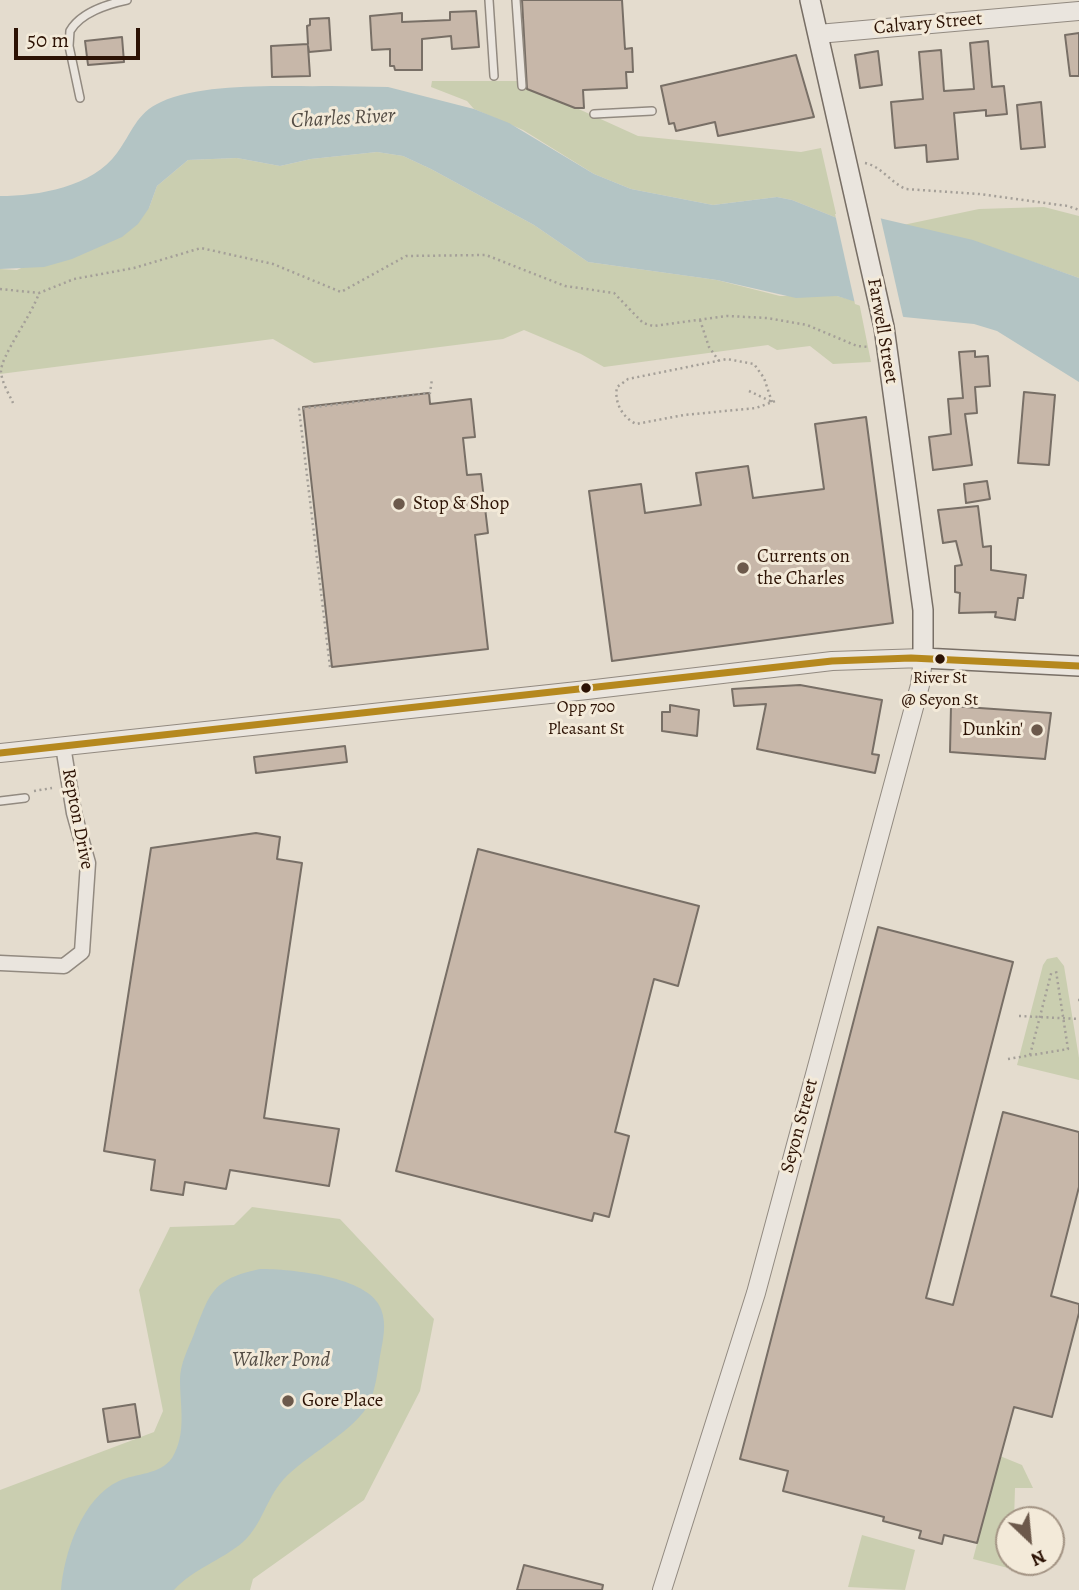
<!DOCTYPE html>
<style>
body{margin:0}
#map{position:relative;width:1079px;height:1590px;overflow:hidden;background:#e4dcce;font-family:Alegreya,serif}
canvas{display:block}
.north{position:absolute;left:995px;top:1506px;width:70px;height:70px;box-sizing:border-box;background:#f3ead9;border:2px solid #a39484;border-radius:50%;rotate:154deg;font-size:19px;font-weight:700;line-height:28px;text-align:center;color:#2c1204}
.north::after{content:'';display:block;margin:auto;width:24px;height:32px;background:#6c594b;clip-path:polygon(50% 0,100% 100%,50% 72%,0 100%)}
.scale{position:absolute;left:14px;top:28px;width:126px;height:32px;box-sizing:border-box;border:4px solid #2c1204;border-top:0;padding-left:9px;font-size:21px;line-height:24px;white-space:nowrap;color:#2c1204;-webkit-text-stroke:5px #f3ead9;paint-order:stroke}
</style>
<div id="map">
<canvas width="1079" height="1590"></canvas>
<div class="north">N</div>
<div class="scale">50 m</div>
</div>
<script>
const ctx = document.querySelector('canvas').getContext('2d');
ctx.lineJoin = 'round';
function fillPath(path, color) {
  ctx.fillStyle = color;
  ctx.fill(path, 'evenodd');
}
function strokePath(path, color, width, dash) {
  ctx.strokeStyle = color;
  ctx.lineWidth = width;
  ctx.lineCap = dash ? 'butt' : 'round';
  ctx.setLineDash(dash || []);
  ctx.stroke(path);
}
function label(font, color, halo, rows, align = 'center') {
  ctx.font = font + ' Alegreya,serif';
  ctx.lineWidth = 6;
  ctx.setLineDash([]);
  ctx.textBaseline = 'middle';
  ctx.strokeStyle = halo;
  ctx.fillStyle = color;
  for (const [text, x, y, turn = 0] of rows) {
    ctx.save();
    ctx.translate(x, y);
    ctx.rotate((+turn || 0) * Math.PI / 180);
    ctx.textAlign = isNaN(turn) ? turn : align;
    if (halo) ctx.strokeText(text, 0, 0);
    ctx.fillText(text, 0, 0);
    ctx.restore();
  }
}
const green = new Path2D(`
 M432 81H517L638 136 801 152 821 148 837 218 792 200 777 197 713 205 631 189 594 174 523 130 474 109 467 101 431 87Z
 M377 152 403 156 431 169 534 225 588 262 717 280 780 296H837L859 302 871 362 833 364 810 346 777 350 768 345 604 367 581 354 524 330 503 339 314 363 273 339 0 374V269L17 270 149 208 157 186 188 160 237 158 280 166 311 159Z
 M1044 207 1079 216V278L973 241 903 225 979 209Z
 M1057 957 1064 966 1079 1058V1080L1017 1065 1043 965 1047 959Z
 M252 1207 340 1219 434 1319 420 1391 364 1500 253 1579 250 1590H0V1490L154 1432 163 1411 139 1290 170 1227 234 1225Z
 M1000 1456 1022 1465 1033 1488H1015L1014 1520H1009V1562H1012V1569L973 1559Z
 M862 1535 915 1550 905 1590 848 1587Z`);
const water = new Path2D(`
 M331 86 388 87 474 109 509 123 594 174 631 189 713 205 777 197 792 200 837 218H879L973 240 1079 278V382L997 331 974 324 904 317 837 296 796 298 717 280 588 262 534 225 431 169 403 156 377 152 311 159 280 166 237 158 188 160 157 186 149 208 138 224 122 237 72 259 44 267 0 269V196C38 196 93 187 117 153 132 133 136 113 161 102 205 82 283 87 331 86Z
 M260 1269C290 1269 369 1276 381 1309 387 1324 383 1340 380 1356 377 1373 376 1391 367 1407 350 1434 306 1455 283 1480 266 1499 262 1525 243 1542 221 1561 194 1568 174 1590H61C64 1553 82 1498 119 1481 136 1473 160 1475 172 1458 187 1434 180 1406 180 1380 180 1364 188 1349 194 1334 210 1293 212 1279 260 1269Z`);
const pier = new Path2D(`
 M835 214 880 215 904 321 855 304Z`);
const building = new Path2D(`
 M522 0H622L625 49 632 48 633 72H626L627 88 583 90 584 108H575L527 89Z
 M476 11 479 47 452 49 451 36 422 39V70H395L394 66H390V49L372 50 370 16 402 13V22L450 20V12Z
 M329 18 331 50 309 52 308 46 310 76 272 77 271 46 308 44 307 26 310 25V19Z
 M1079 33V76H1070L1065 35Z
 M122 37 124 62 88 65 85 41Z
 M988 41 992 87 1004 86 1007 114 986 116V110L954 113 958 159 927 162 926 145 895 148 891 102 923 99 919 52 941 50 944 91 974 89 970 43Z
 M878 51 882 85 860 88 855 55Z
 M796 55 814 117 718 136 715 122 676 131 674 123 669 124 661 86Z
 M1041 102 1045 147 1021 149 1017 105Z
 M975 351V357L988 356 990 386 975 387 977 413 965 414 972 465 933 470 929 437 951 434 948 399 963 398 959 352Z
 M1024 392 1055 395 1049 465 1018 463Z
 M429 393 430 404 471 399 475 437 463 438 467 475 481 474 488 533 475 535 488 649 332 667 303 407Z
 M866 417 893 623 612 661 589 491 641 484 645 513 701 505 696 473 748 466 753 498 824 489 815 424Z
 M987 481 990 499 966 503 964 484Z
 M978 506 983 547 991 546V570L1026 575 1023 598H1018L1015 620 995 617 996 612 959 613 960 593 955 592V566L962 565 956 541 943 543 938 510Z
 M800 685 882 700 872 754 879 755 875 773 757 749 766 704 734 706 732 689Z
 M670 705 699 710 697 736 662 731V712H670Z
 M951 706 1051 713 1045 759 950 752Z
 M345 746 347 762 256 773 254 757Z
 M256 833 280 837 277 859 302 863 264 1118 339 1129 329 1186 230 1170 226 1189 185 1182 183 1195 151 1190 155 1160 104 1151 151 848Z
 M478 849 699 906 678 986 654 979 615 1132 629 1136 609 1217 594 1213 592 1221 396 1171Z
 M878 927 1013 962 926 1298 953 1305 1003 1112 1079 1132V1187L1051 1296 1079 1304V1313L1052 1417 1014 1407 977 1543 944 1535 942 1544 919 1538 921 1531 883 1521 884 1517 783 1491 788 1471 740 1459Z
 M135 1404 140 1437 108 1442 103 1409Z
 M524 1565 603 1585 602 1590H517Z`);
const path = new Path2D(`
 M865 163C881 166 891 183 906 189L979 194 1068 206 1079 210
 M0 289 39 293 74 279 134 268 201 248 273 264 341 292 406 256 486 255 565 286 614 293 643 323 653 326 727 316 767 318 807 325 857 346 869 347
 M700 320 709 347 719 361
 M749 391 772 402
 M772 402 764 378 754 364 727 359 628 379 617 387C614 402 622 417 636 424L684 415 756 408 778 400
 M13 403C9 394 2 383 1 372 0 357 32 315 39 293
 M330 667 299 409 430 393 432 379
 M34 791 52 788
 M1078 1000H1079
 M1019 1016 1079 1019
 M1030 1055 1052 970
 M1008 1059 1068 1049 1056 971`);
const service = new Path2D(`
 M489 0 494 76
 M516 0 522 86
 M80 98 69 46 70 31C80 13 108 4 127 0
 M594 114 652 111
 M0 801 25 798`);
const minor = new Path2D(`
 M0 963 64 966 82 952 88 863 74 813 63 746`);
const tertiary = new Path2D(`
 M818 34 1079 11
 M0 753 587 690 832 661 923 658 920 685 756 1293 662 1590`);
const secondary = new Path2D(`
 M810 0 884 327 923 610V658L1079 666`);
const bus1 = new Path2D(`
 M0 753 832 661 911 658 1079 666`);
const markers = [
 [399,504,7,"#6c594b"],
 [743,568,7,"#6c594b"],
 [940,659,6,"#2c1204"],
 [586,688,6,"#2c1204"],
 [1037,730,7,"#6c594b"],
 [288,1401,7,"#6c594b"]
];
const busNames = [
 ["River St",940,679],
 ["@ Seyon St",940,701],
 ["Opp 700",586,708],
 ["Pleasant St",586,730]
];
const streetNames = [
 ["Calvary Street",928,24,-5],
 ["Farwell Street",882,331,80],
 ["Repton Drive",77,819,79],
 ["Seyon Street",800,1126,-75]
];
const poiNames = [
 ["Stop & Shop",413,504],
 ["Currents on",757,557],
 ["the Charles",757,579],
 ["Dunkin'",1023,730,"right"],
 ["Gore Place",302,1401]
];
const waterNames = [
 ["Charles River",343,119,-3],
 ["Walker Pond",281,1361]
];
fillPath(green, '#caceb0');
fillPath(water, '#b3c4c4');
fillPath(pier, '#e4dcce');
fillPath(building, '#c7b7a9');
strokePath(building, '#786f66', 2);
strokePath(service, '#928a80', 10);
strokePath(minor, '#928a80', 17);
strokePath(tertiary, '#928a80', 20);
strokePath(secondary, '#786f66', 22);
strokePath(path, '#a49f98', 2.5, [2, 3.5]);
strokePath(service, '#eae5de', 7);
strokePath(minor, '#eae5de', 14);
strokePath(tertiary, '#eae5de', 18);
strokePath(secondary, '#eae5de', 19);
strokePath(bus1, '#b5881e', 7);
for (const [x, y, r, color] of markers) {
  const dot = new Path2D();
  dot.arc(x, y, r, 0, 2 * Math.PI);
  ctx.fillStyle = color;
  ctx.fill(dot);
  strokePath(dot, '#f3ead9', 2.5);
}
label('17px', '#2c1204', '#f3ead9', busNames);
label('19px', '#2c1204', '#f3ead9', streetNames);
label('19px', '#2c1204', '#f3ead9', poiNames, 'left');
label('italic 21px', '#544d45', '#f3ead9', waterNames);
</script>
